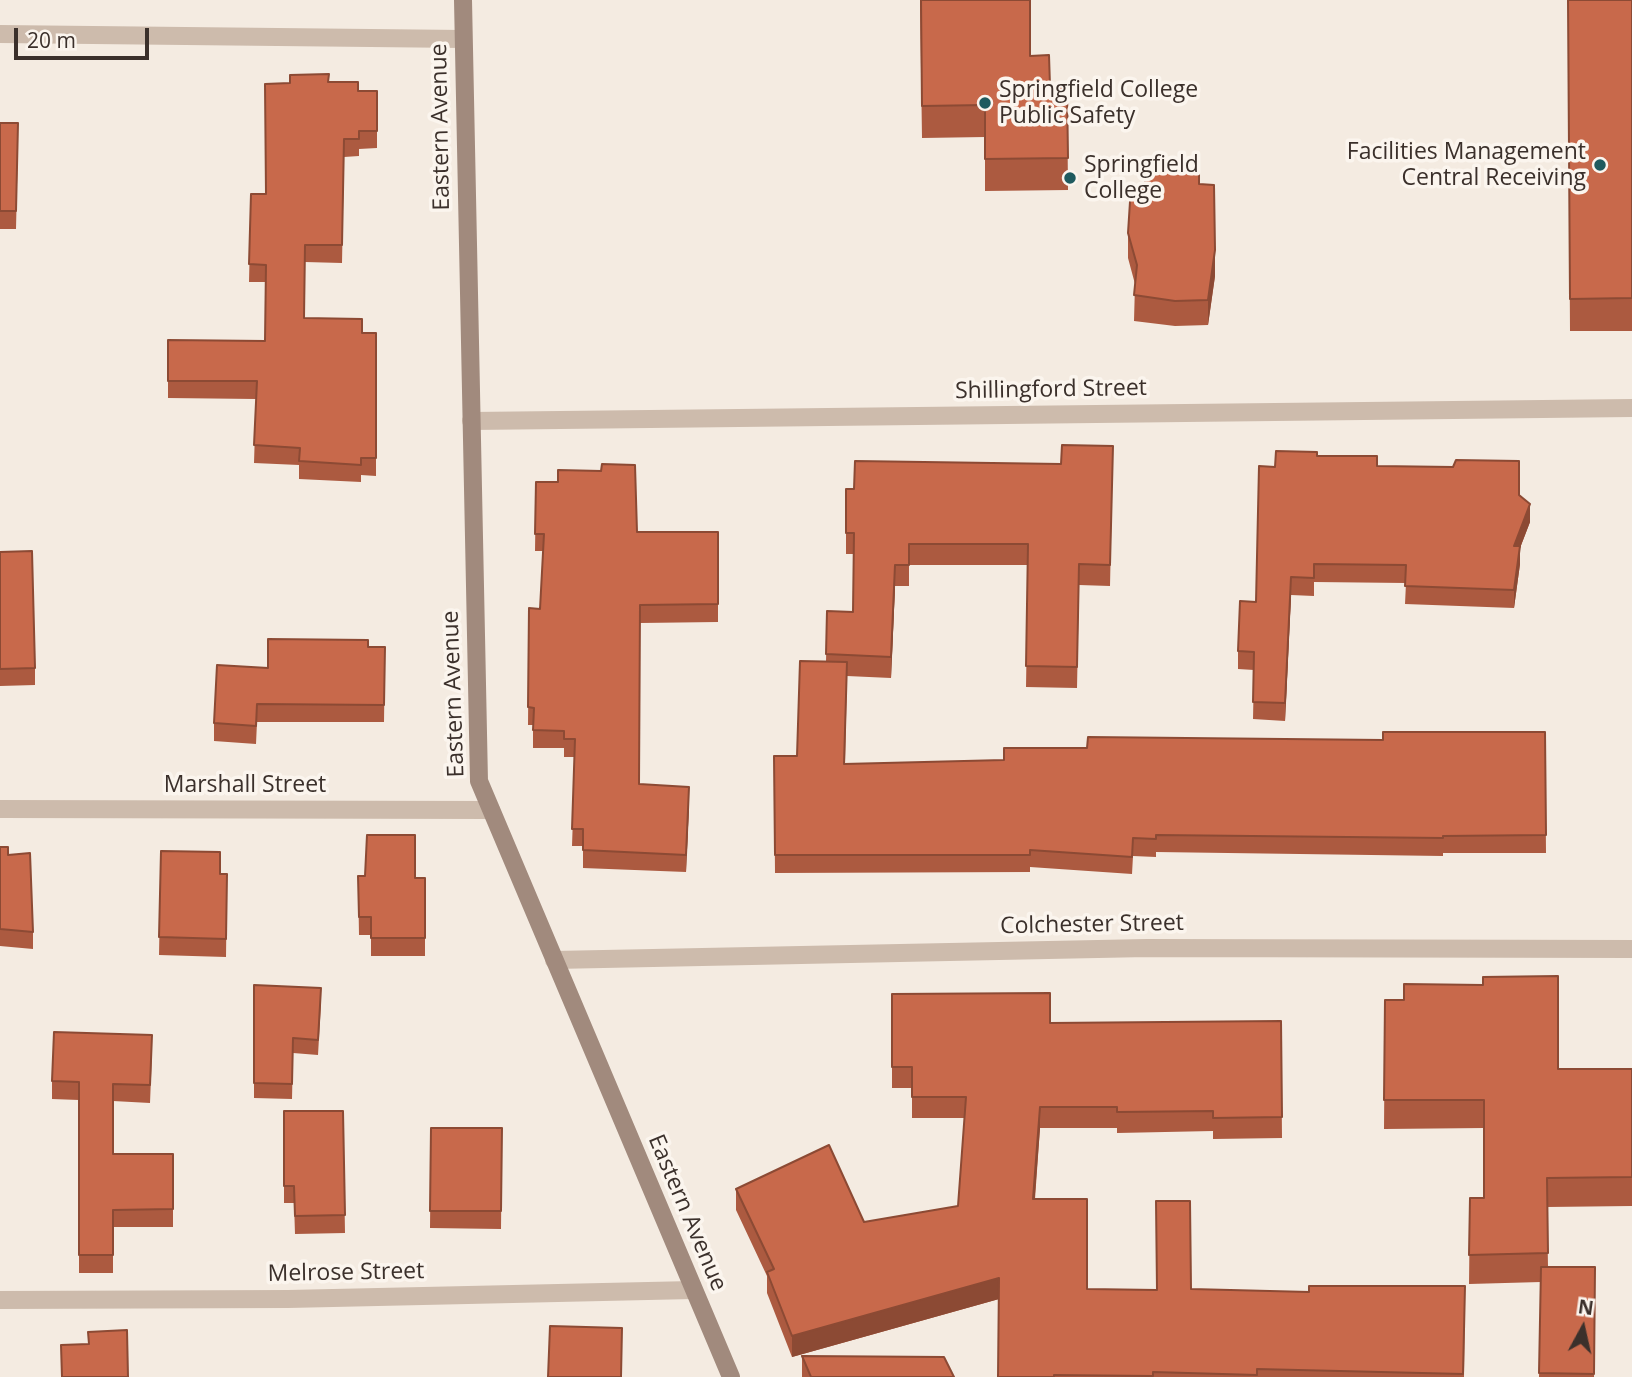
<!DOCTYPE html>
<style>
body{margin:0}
#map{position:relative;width:1632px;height:1377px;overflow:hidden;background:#f4ebe1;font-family:"Open Sans",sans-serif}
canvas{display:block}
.north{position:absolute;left:1548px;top:1293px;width:70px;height:70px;-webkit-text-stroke:5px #fbf5ee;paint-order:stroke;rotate:8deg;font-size:19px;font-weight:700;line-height:28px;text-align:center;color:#3b302b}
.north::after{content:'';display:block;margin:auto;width:24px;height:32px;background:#3b302b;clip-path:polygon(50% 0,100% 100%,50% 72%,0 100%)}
.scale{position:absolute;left:14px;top:28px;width:135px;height:32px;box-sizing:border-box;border:4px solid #3b302b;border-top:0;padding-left:9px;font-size:21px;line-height:24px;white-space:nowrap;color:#3b302b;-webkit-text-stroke:5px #fbf5ee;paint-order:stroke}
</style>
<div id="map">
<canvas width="1632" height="1377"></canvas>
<div class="north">N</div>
<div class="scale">20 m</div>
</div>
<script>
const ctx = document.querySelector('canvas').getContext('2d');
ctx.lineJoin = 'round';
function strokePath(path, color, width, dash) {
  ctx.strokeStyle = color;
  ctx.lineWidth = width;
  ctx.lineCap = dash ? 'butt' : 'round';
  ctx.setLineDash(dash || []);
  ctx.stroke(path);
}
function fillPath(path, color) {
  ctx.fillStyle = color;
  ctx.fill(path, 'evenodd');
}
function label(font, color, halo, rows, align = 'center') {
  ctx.font = font + ' "Open Sans",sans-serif';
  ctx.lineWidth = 7;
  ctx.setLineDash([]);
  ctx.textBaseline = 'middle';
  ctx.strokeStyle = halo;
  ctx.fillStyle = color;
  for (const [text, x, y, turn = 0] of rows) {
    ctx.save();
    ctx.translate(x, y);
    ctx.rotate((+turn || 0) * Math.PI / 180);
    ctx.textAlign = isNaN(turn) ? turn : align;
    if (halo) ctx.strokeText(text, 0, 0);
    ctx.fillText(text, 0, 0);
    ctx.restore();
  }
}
const street = new Path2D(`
 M0 34 463 39
 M471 421 1632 408
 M0 809 491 810
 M554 960 1147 948 1632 949
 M0 1300 288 1299 693 1290`);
const secondary = new Path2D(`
 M463 0 479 781 731 1377`);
const wall = new Path2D(`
 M920 0 1030 56 1050 86 1067 87 1068 190 985 191V137L922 138Z
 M1568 0H1632V331H1570Z
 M328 82 358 91H377V148L359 149V156L344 157 342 263 305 262 304 318 362 333H376V476L361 475V482L299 479V465L254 463 256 399 168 398V340L265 341V282H249L251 194H266Z
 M0 123 18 141 16 229H0Z
 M1199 184 1215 276 1208 325 1175 326 1134 321 1135 284 1128 258V233L1145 188Z
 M1113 446 1110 586 1079 585 1077 688 1026 687 1028 565H909V586H895L891 678 847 676 845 764 1004 760 1087 748 1383 740 1545 732 1546 853H1443V856L1156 852V857L1133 856 1132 874 1030 867V872L775 873 774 756H797L826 662 827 611 853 612V554H846V489L1061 464Z
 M1317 456 1377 466 1519 496 1530 522 1520 548V564L1514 608 1405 604 1406 583 1314 582V596L1291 595 1285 721 1253 719 1254 670 1238 669V651L1256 602 1275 467Z
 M536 482 637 532H718V622L640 623 639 784 689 805 686 872 583 868V846H572L575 757H564V748H533V725H528L529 608 540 609 543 551H535Z
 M0 552 35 668V685L0 686Z
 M368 647H385L384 722H257L256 744 214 741V723L268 668Z
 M0 847 8 855 33 932V949L0 946Z
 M161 851 220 874H227L226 957 159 955Z
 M358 876 425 878V956H371V935H359Z
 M254 985 321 1003 318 1055 293 1053 292 1099 254 1098Z
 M892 994 1050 1023 1281 1021 1282 1138 1213 1139V1131L1117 1133V1128H1040L1035 1199 1087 1289 1157 1290 1191 1289 1309 1292 1465 1286 1464 1377H998L999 1299 792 1357 767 1293V1276L736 1210V1189L864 1222 958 1206 965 1118H912V1088H892Z
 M1385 1000 1558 1069H1632V1206L1547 1207 1548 1267H1595L1594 1377H1539L1541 1282 1469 1284 1470 1198H1484V1128L1384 1129Z
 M152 1053 150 1103 113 1101V1154H173V1227H113V1273H79V1100L52 1099V1081Z
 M284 1111H343L345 1233 295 1234 294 1203H284Z
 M431 1128H502L501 1229 430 1228Z
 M802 1356 954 1377H802Z`);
const shadedWall = new Path2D(`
 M1215 250V276L1208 325V300Z
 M1530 504V522L1520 548V564L1514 608V546Z
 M895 565V586L891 678V657Z
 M1291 577V595L1285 721V703Z
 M689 787V805L686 872V855Z
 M1040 1107V1128L1033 1220V1199Z
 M999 1278V1299L792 1357V1336Z`);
const building = new Path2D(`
 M921 0H1030V56L1049 55 1050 86 1067 87 1068 158 985 159V105L922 106Z
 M1568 0H1632V298L1570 299Z
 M329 74 328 82H358V91H377V131H359V139H344L342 245H305L304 318 362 319V333H376V458H361V465L299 461 300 448 254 445 257 381H168V340L265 341 266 265 249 264 251 194H266L265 84 290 83V75Z
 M0 123H18L16 211H0Z
 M1145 170 1199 172V184L1214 185 1215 250 1208 300 1175 301 1134 295 1137 265 1128 233 1131 186 1145 188Z
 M1062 445 1113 446 1110 565 1079 564 1077 667 1026 666 1028 544H909V565H895L891 657 826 654 827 611 853 612 854 533H846V489H854L855 461 1061 464Z
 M1276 451 1317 452V456H1377V466L1453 467 1456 460 1519 461V495L1530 504 1514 546H1520L1514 590 1405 586 1406 565 1314 564V578L1291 577 1285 703 1253 702 1254 652 1238 651 1240 601 1256 602 1259 466 1275 467Z
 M602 464 635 465 637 532H718V604L640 605 639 784 689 787 686 855 583 850V829H572L575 739H564V731L533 730 534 708 528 707 529 608 540 609 544 534H535L536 482H558V470L601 471Z
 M32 551 35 668 0 669V552Z
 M268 639 368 640V647H385L384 705 257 704 256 726 214 723 217 665 268 668Z
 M800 661 847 662 844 764 1004 760V748H1087L1088 737 1383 740V732H1545L1546 835 1443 836V838L1156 835V839L1133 838 1132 857 1030 850V855H775L774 756H797Z
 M367 835H415V878H425V938H371V917H359L358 876H365Z
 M0 847H8V855L30 853 33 932 0 929Z
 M161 851 220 852V874H227L226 939 159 937Z
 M1558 976V1069H1632V1177L1547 1178 1548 1253 1469 1255 1470 1198H1484V1100H1384L1385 1000H1404V984L1483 985V977Z
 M254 985 321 988 318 1040 293 1038 292 1084 254 1083Z
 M1050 993V1023L1281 1021 1282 1117 1213 1118V1111L1117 1112V1107H1040L1033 1199H1087V1289L1157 1290 1156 1201H1190L1191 1289 1309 1292V1286H1465L1463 1374 1257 1369V1375L1153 1372V1376L1054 1375V1377H998L999 1278 792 1336 767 1272 774 1269 736 1189 829 1145 864 1222 958 1206 966 1097H912V1067H892V994Z
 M54 1032 152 1035 150 1085 113 1084V1154H173V1209L113 1210V1255H79V1082L52 1081Z
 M284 1111H343L345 1215 295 1216 294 1186H284Z
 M431 1128H502L501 1211H430Z
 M1541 1267H1595L1594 1374 1539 1373Z
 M550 1326 622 1328 621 1377H548Z
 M127 1330 128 1377H62L61 1345 89 1344 88 1332Z
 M802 1356 944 1357 954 1377H811Z`);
const markers = [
 [985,103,7,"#1f5a5e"],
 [1600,165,7,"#1f5a5e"],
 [1070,178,7,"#1f5a5e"]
];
const poiNames = [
 ["Springfield College",999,90],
 ["Public Safety",999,116],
 ["Facilities Management",1586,152,"right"],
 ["Central Receiving",1586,178,"right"],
 ["Springfield",1084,165],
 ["College",1084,191]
];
const streetNames = [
 ["Eastern Avenue",441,127,-91],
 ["Shillingford Street",1051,390,-1],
 ["Eastern Avenue",454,694,-92],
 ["Marshall Street",245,785],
 ["Colchester Street",1092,925,-1],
 ["Eastern Avenue",687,1213,67],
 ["Melrose Street",346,1273,-1]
];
strokePath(street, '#cdbbac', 18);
strokePath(secondary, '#a18a7d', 18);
fillPath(wall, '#ac5a40');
fillPath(shadedWall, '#8c4a34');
fillPath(building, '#c8694b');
strokePath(building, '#8c4a34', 2);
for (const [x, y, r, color] of markers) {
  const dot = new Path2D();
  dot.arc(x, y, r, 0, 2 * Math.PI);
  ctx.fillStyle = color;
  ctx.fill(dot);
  strokePath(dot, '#fbf5ee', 2.5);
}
label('23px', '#3b302b', '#fbf5ee', poiNames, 'left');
label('23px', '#3b302b', '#fbf5ee', streetNames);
</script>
